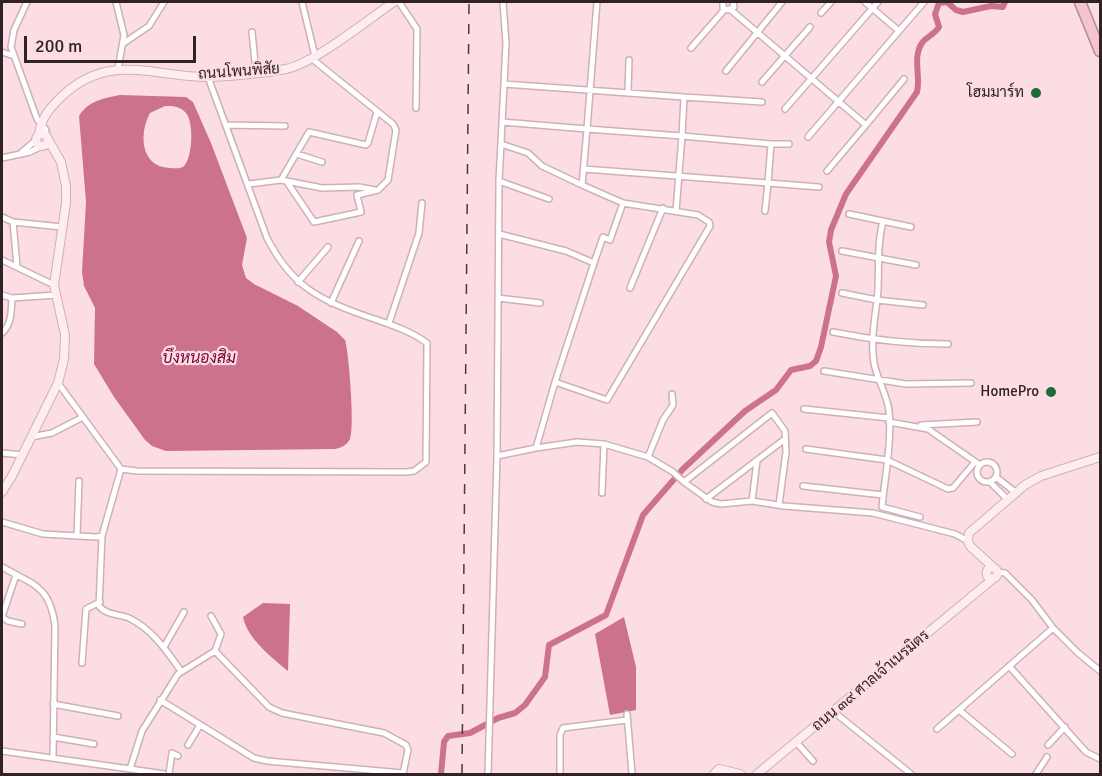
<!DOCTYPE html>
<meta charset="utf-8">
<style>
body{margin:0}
#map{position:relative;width:1102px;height:776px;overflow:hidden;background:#fcdde4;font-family:Signika,sans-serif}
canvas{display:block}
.frame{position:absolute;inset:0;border:3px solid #2f2326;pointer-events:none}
.scale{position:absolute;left:24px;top:36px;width:172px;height:27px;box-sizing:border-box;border:3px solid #2f2326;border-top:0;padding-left:8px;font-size:18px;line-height:21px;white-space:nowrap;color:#2f2326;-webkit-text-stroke:4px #fcdde4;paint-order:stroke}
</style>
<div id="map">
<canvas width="1102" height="776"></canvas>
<div class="frame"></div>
<div class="scale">200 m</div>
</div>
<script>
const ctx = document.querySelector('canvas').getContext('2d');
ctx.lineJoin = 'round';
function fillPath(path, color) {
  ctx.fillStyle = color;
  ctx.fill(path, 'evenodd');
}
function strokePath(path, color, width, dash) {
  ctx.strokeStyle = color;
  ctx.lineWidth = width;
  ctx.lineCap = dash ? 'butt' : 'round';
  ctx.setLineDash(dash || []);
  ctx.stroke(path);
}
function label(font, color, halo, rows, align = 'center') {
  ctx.font = font + ' Signika,Sarabun,sans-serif';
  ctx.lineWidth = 4.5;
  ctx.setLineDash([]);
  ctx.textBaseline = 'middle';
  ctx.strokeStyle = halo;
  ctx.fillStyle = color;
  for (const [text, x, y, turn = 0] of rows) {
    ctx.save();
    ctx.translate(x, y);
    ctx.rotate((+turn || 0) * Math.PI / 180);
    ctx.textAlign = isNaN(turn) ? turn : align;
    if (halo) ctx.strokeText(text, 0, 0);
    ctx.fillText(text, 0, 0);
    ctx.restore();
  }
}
const water = new Path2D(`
 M120 95 186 97 193 102 211 143 247 238 242 265 246 278 254 284 298 306 337 332 345 340C349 352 355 429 350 439 347 445 341 448 335 449L166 451 152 446 145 440 114 397 94 364 95 308 84 286 82 272 86 202 79 116C88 101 104 98 120 95ZM165 106C173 106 180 106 186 113 194 122 193 159 183 167 179 169 173 168 169 168 140 166 139 133 150 113Z
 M263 603 290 604 288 671C272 658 247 638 243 617Z
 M624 617 636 667V710L610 715 595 634Z`);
const canal = new Path2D(`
 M441 774 444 742 448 736 470 733 498 718 515 713 525 705 545 677 549 645 606 615 643 515 683 469 745 411 776 390 791 370 810 366 816 361 821 347 836 276 829 242 831 230 846 194 917 92C921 76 912 58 922 43 926 37 935 34 939 27L935 14 939 3 947 2 956 10 963 12 991 6 1003 7 1005 2`);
const street = new Path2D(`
 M27 2 14 30 11 47 37 119 46 130
 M116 2 124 35 118 69
 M302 2 315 56
 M399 2 417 29 416 108
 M503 2 506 43 504 84 684 97
 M597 2 587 129 682 136 684 97 762 102
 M723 2V8L728 10 734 7 733 2
 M865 2 899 31 924 2
 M731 10 866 125 904 79
 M821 13 831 2
 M252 32 256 72
 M124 43 149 26 164 2
 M691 48 725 9
 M2 52 14 56
 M726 71 782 2
 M762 82 810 27
 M504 84 499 181 549 199
 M628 92 629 60
 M785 109 878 2
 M226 125 285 126
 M808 137 899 31
 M501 144 528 153 542 166 582 185 587 129 502 122
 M771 144H789
 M21 153 36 140
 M297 154 322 162
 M2 158 30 152 42 146
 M584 169 768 183 765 211
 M827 171 866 125
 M281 180 309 132 366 145 368 143 377 112
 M499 181 497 456 536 448 555 382
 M287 182 314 222 361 212 357 195 378 190 388 180 396 130 393 124 311 58
 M249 184 281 180 322 188 359 187 375 190
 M582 185 623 203 698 215 709 222 710 226 607 400 555 382 594 263
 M676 211 682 136 771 144 768 183 819 187
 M849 214 911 227
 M2 217 13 222 62 227
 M883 221C877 244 879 267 878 290 876 314 870 338 874 363 877 379 888 397 889 411 892 442 885 476 882 507L920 517
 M13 222 17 266
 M499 234 566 251 594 263 603 237 610 240 623 203
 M842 251 916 265
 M2 260 54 285
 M298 282 328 247
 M630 288 663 208
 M842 293 877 300 923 305
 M2 295 12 298 57 295
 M498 298 540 303
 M331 303 359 241
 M389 323 419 233 422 203
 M833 332C872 340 908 344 948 344
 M2 333C12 324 11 311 12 298
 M824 371 906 384 971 383
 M804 409 889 418
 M889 422 928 429 980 465
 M921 425 977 422
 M31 437 52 433 83 417
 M604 444 648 457 663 420 673 405 672 394
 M536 448 577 442 604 444 602 493
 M806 449 887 460 948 489 953 488 975 462
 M2 453 23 455
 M648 457 673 472 684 482 712 502 721 504 752 501 784 506 873 513 955 534 968 541
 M977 472a10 10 0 1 1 20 0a10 10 0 1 1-20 0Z
 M121 469 137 471 406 472 414 471 426 462 427 343C408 329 385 323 363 315 316 299 290 283 267 238L208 77
 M996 477 1015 492
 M684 482 772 413 785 431 786 452 779 505
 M990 482 1007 499
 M803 486 883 495
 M706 499 785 439
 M752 501 757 461
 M2 522 43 534 96 537 102 536 121 469 58 383
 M77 536 79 481
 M102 536 99 606C106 615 119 614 129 618 153 630 166 650 181 671
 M2 567C34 585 50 586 55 626L53 758
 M16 575 2 617 8 621 22 624
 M211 616 221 634 215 651
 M1053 628 1077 652 1100 671
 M164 647 184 612
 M215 651 269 707 282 713 384 733 406 745 408 750 403 774
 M82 663 86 609 100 602
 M1009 666 1086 752 1100 759
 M160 700 254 758 267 761 403 773
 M53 704 118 716
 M959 710 1012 754
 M834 712 911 774
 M627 714 632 774
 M937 729 1053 628 1032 600 1005 573 997 572
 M53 737 94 744
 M797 743 813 761
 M188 745 200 725
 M1048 745 1065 727
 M2 751 130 769 142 731 178 674 215 651
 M130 769 164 774
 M169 774 172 753 178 756
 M488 774 497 456
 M560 774V735L563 728 627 720
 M1036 774 1047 757`);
const secondary = new Path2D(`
 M36 140a6 6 0 1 1 12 0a6 6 0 1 1-12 0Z
 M39 135C41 118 49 109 61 97 109 51 152 77 208 77 229 76 266 73 286 69 315 63 367 20 394 2
 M2 492 12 476 58 383 64 359 65 335 54 285 66 203V186L61 162 49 141
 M986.5 573a5.5 5.5 0 1 1 11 0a5.5 5.5 0 1 1-11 0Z
 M994 568 970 546 968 541 969 533 1025 485 1041 476 1100 457
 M714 774 719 769 740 774
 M757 774 994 578`);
const highway = new Path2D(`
 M1080 2 1100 51`);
const rail = new Path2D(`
 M462 774 469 2`);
const markers = [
 [1036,93,6,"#1b6a39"],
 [1051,392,6,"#1b6a39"]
];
const streetNames = [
 ["ถนนโพนพิสัย",239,72,-4],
 ["ถนน ๓๙ ศาลเจ้าเนรมิตร",871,681,-40]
];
const poiNames = [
 ["โฮมมาร์ท",1024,93],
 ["HomePro",1039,392]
];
const waterNames = [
 ["บึงหนองสิม",199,359]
];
fillPath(water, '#cd728d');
strokePath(canal, '#cd728d', 6);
strokePath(street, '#ceb0b7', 8);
strokePath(secondary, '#ceb0b7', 10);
strokePath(highway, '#b18b94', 13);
strokePath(street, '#fff', 5);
strokePath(secondary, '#fdedf1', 8);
strokePath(highway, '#f7c3d0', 10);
strokePath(rail, '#483a3d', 1.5, [10, 10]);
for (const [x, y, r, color] of markers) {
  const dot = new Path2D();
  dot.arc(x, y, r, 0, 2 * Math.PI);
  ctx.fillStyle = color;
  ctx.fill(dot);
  strokePath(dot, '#fcdde4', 2);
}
label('15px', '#2f2326', '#fcdde4', streetNames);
label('15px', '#2f2326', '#fcdde4', poiNames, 'right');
label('italic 16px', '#79053b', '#fcdde4', waterNames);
</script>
